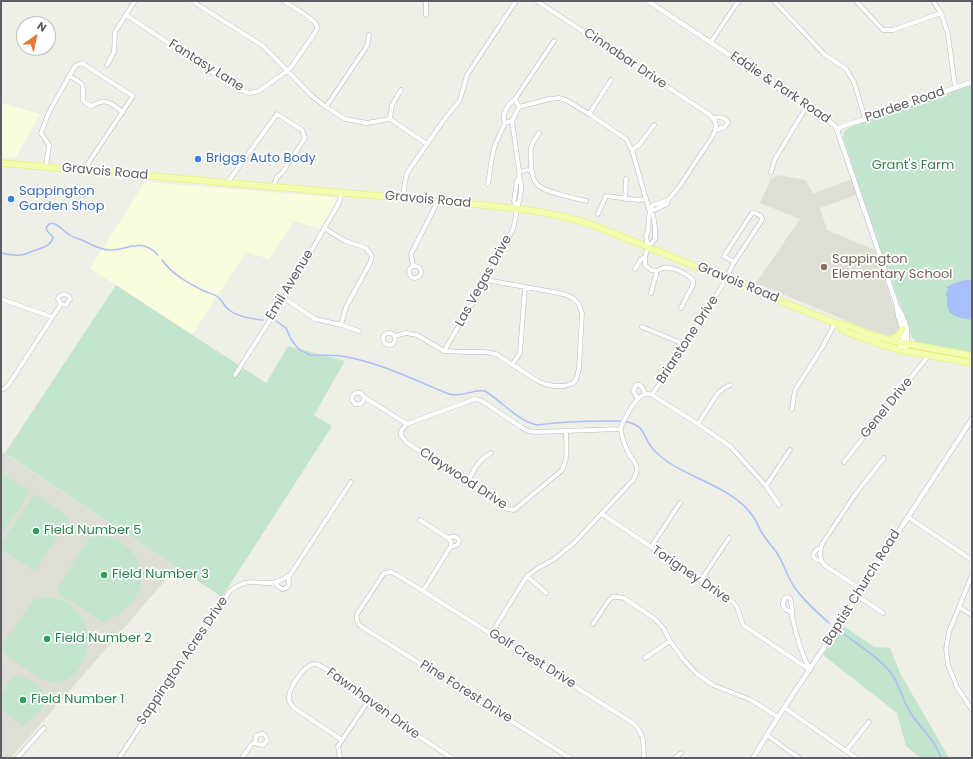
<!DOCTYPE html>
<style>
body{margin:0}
#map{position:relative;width:973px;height:759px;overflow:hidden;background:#eeefe6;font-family:Poppins,sans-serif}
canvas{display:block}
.frame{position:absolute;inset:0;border:2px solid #5d5e65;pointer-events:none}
.north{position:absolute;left:16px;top:16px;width:40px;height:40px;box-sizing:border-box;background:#fff;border:1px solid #bebfc1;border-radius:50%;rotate:33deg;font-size:11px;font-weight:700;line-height:16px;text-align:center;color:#5d5e65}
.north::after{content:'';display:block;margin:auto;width:14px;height:18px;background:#e27938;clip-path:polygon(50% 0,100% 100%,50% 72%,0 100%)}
</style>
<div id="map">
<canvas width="973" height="759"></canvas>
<div class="frame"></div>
<div class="north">N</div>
</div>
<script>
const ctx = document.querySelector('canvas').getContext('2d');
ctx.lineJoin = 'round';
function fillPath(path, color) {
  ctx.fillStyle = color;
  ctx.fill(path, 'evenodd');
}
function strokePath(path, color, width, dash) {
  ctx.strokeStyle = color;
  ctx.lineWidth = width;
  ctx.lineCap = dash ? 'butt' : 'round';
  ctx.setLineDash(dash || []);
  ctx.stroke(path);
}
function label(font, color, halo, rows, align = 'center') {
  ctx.font = font + ' Poppins,sans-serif';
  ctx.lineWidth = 3.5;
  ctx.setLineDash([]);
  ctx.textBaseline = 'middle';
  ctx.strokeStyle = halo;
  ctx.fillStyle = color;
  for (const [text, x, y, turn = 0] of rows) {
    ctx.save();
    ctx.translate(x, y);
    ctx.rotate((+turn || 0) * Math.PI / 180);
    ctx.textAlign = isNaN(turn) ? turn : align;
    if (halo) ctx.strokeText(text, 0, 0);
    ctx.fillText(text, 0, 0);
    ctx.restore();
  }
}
const commercial = new Path2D(`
 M1 103 40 114 16 157 1 158Z
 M145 182 333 197 336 199V202L321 229 294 221 269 259 246 252 192 335 90 268Z`);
const education = new Path2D(`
 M778 175 806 180 813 194 852 179 856 195 820 208 827 230 875 250 900 328 898 333 889 336 864 328 756 283 800 219 760 203 771 179 774 178Z
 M1 451 177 567 11 758H1Z`);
const green = new Path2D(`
 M972 84V352L917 342 912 338 878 243 843 137 844 132 852 126Z
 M116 285 266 383 288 346 345 361 314 415 332 426 222 597 5 453Z
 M1 473 30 491 1 536Z
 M34 494 70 518 35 571 1 549V544Z
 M105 536 117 540 129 548 136 557 141 569 142 580 138 593 132 603 120 614 103 622 59 594 57 589 89 538Z
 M53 597 67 602 78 612 84 621 88 635 87 647 84 658 78 670 68 679 58 684 43 680 7 656 2 649 3 643 35 598Z
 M843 626 875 647 890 648 900 673 949 758H921L906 746 897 713 823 655Z
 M13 676C16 676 20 676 23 677 32 679 49 692 45 703 42 711 30 720 23 726L1 710V696Z`);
const water = new Path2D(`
 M965 280H972V320C962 318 958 319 949 312L947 305 946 304 947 303V296L945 295 948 290 947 287V286H950L952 284Z`);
const stream = new Path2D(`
 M1 253C7 254 14 256 21 255 25 255 29 252 33 251 41 248 51 247 53 237L48 232 46 228 49 224C52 223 52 223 55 224 60 226 62 230 67 233 73 238 80 239 86 242 91 244 95 247 100 248 122 257 137 233 158 255
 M162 260C173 275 188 283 204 291 209 293 214 294 218 297 222 300 224 306 228 309 237 317 252 319 263 320
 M276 321 286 328 291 339 295 345 300 350 310 355C321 355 331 355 341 356 379 362 414 380 449 394 462 398 472 389 485 391 503 402 516 420 537 425 560 422 584 421 607 421 615 421 624 420 631 423 645 428 643 435 650 445 654 452 661 457 668 462 694 480 733 488 752 515 757 521 759 529 764 536 768 542 773 547 777 553 784 564 787 577 795 588 804 601 817 612 829 623
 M844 634C858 645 884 661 893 676 901 688 903 703 912 715 921 728 936 742 941 758`);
const minor = new Path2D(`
 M192 1 263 46 312 96 326 107 345 119 367 123 390 119 427 144
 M537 1 710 115C718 123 717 128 712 137L679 187 668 200 667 204 654 210 650 209
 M774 1 824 54 846 69 854 82 865 119
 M856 1 883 30H893L941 13
 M933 1 941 13 948 34 955 87
 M126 15 240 90 249 93 259 91 287 71 292 66 316 31C317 28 318 27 316 24 313 18 291 6 284 1
 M426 15V1
 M711 42 735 6 739 1
 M107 65 114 52 115 32 135 1
 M69 76C88 86 82 83 83 101L89 105 92 106C107 97 110 103 123 112
 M326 107 367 46 369 35
 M519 107 549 99 559 98 566 100 589 114 626 139 632 150 650 213 653 215 655 227V239L648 247
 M589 114 611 80
 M713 118C719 117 724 116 728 122L725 127 716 130
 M390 119 392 105 401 90
 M505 123C501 114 508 104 515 99
 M539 133C530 146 530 147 531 162 531 169 532 177 536 183 541 192 575 198 586 201
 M632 150 639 145 654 125
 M46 167 49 145 41 133 49 112 75 66 82 63 103 77 133 96 89 162 86 170
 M519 171 531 170
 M771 172 775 159 807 106
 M227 183 277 114 302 130 305 138 282 173 277 177 273 187
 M488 184 492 157 495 145 505 123 512 121 519 107 515 99 554 41
 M403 198 405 182 407 173 443 121 460 100 467 75 516 1
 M625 199 626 179
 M517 209 514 201 517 181 519 177
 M650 209 653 205 668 200
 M650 213 649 216 648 231 646 236 648 247 645 257V265L651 270 657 271 651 293
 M598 214 606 196 638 200 646 199
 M324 228 345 241 366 248 372 256 370 263 346 307 341 325
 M409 272a6 6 0 1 1 12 0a6 6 0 1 1-12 0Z
 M413 266 411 254 438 201
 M635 269 641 259 645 257
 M657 271C659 270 661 269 663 268 673 266 687 274 693 280V285L681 308
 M284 298 315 319 341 325 359 331
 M1 299 52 317
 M642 327 684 344
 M383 339a6 6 0 1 1 12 0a6 6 0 1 1-12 0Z
 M395 336 406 333 417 335 444 351 466 352H485L496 354 536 380 545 384 553 386H565L573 383 576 380 579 369 582 313C578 299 572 296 559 293L486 280
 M444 351 486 280 513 229C515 222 516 216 517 209 519 201 522 193 521 184 520 179 519 175 519 171L512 121
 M512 365 520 353 525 287
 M235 375 284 298 336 208 340 200 341 193
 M1 390 5 388 9 384 61 304 58 299 59 296 64 294 69 296 70 299 66 305 61 304
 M652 395 717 294 726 279 733 264 762 220V218C760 215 756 213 752 213L750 216 724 256 734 262
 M364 397C363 403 361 405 355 404L352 400C352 394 355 392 361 393L364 397 407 424 475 399 482 401 521 427 528 431 537 432 620 429
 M638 399 633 391 636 385C642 384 643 389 645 394
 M792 409 795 390 823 346 835 323
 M407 424 401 431V435L406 442 507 509 514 510 561 471C569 460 566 445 566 431
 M698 424 718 393 724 388 730 385
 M844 462 929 355
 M467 483 475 468 481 460 491 453
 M766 486 790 450
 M602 514 732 601 737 607 743 625 810 670
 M908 517 972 560
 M420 520 448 538 451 542V546L423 591
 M448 538C452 536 456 535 459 540 459 545 456 546 451 547
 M651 547 680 503
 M821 548C816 549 814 551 813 556 815 560 817 561 821 560
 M972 575 949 632 946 648 948 665 957 687 972 710
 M527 576 546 593
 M701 580 729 538
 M275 582 278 586 282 589C289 589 290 583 288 576
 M862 590 824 565C819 558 819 552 822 544L854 496 884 458
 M858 596 883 613
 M959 607 972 615
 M792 613 785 609 783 605V602L785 598 788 597 790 598C792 604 792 610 792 616 796 635 801 653 810 670
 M593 624 609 600 613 597H617L624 598 655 619 664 629 670 641 683 659 697 674 713 685 751 700 778 717
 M491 634 527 576 538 568 553 560 574 543 633 480C636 475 638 470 636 465 635 461 631 458 629 454 625 446 619 433 622 424 628 414 638 389 652 395L698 424 731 447 766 486 779 505
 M645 658 670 641
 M785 708 856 758
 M767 735 799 758
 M342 740 294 708C292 705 289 702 289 699 288 689 304 665 314 664 319 664 322 667 326 669L369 700 394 720 452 758
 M846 751 869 722
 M17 758 44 728
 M119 758 230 591C234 588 239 585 244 583 252 581 259 583 267 583 274 584 284 579 290 575L351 482
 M242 758 251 745 255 742 256 736C262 732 266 733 267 741L263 745 257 744 255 742
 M340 758 338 746 369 700
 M570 758 362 627C357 623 356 620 357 614L384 573 391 572 399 576 633 723C645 734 643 743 644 758
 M675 758 681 753`);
const tertiary = new Path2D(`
 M648 1 829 121 836 127 896 303 898 315 904 334 900 350
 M838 129 843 126 865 119 972 82
 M898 308C903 316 908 328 907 338 907 342 905 347 905 351
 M753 758 778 717 858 596 908 517 972 419`);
const primary = new Path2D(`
 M1 163 483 205C522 209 561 213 598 227L835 323 849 326 871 335 893 341 972 356
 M836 324 846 332 882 345 905 351 972 363
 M889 340C896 338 900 335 903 329`);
const markers = [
 [198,159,4,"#3f7fe0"],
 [11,199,4,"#3f7fe0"],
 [824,267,4,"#8d6e63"],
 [36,531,4,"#2e9e5b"],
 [104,575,4,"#2e9e5b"],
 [47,639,4,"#2e9e5b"],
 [23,700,4,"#2e9e5b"]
];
const streetNames = [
 ["Cinnabar Drive",625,59,34],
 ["Fantasy Lane",206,66,32],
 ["Eddie & Park Road",780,88,34],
 ["Pardee Road",905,105,-19],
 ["Gravois Road",105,172,5],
 ["Gravois Road",428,200,5],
 ["Las Vegas Drive",484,281,-61],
 ["Gravois Road",738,283,22],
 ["Emil Avenue",290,285,-59],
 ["Briarstone Drive",688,340,-57],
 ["Genel Drive",887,408,-51],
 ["Claywood Drive",463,479,33],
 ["Torigney Drive",691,575,34],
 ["Baptist Church Road",862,588,-58],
 ["Golf Crest Drive",532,659,32],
 ["Sappington Acres Drive",183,661,-56],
 ["Pine Forest Drive",466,692,32],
 ["Fawnhaven Drive",373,704,36]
];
const shopNames = [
 ["Briggs Auto Body",206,159],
 ["Sappington",19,192],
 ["Garden Shop",19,207]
];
const parkNames = [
 ["Grant's Farm",913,166]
];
const educationNames = [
 ["Sappington",832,260],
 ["Elementary School",832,275]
];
const leisureNames = [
 ["Field Number 5",44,531],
 ["Field Number 3",112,575],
 ["Field Number 2",55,639],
 ["Field Number 1",31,700]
];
fillPath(commercial, '#fafddd');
fillPath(education, '#dedfd4');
fillPath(green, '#c3e5ce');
fillPath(water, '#a9bffb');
strokePath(stream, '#a9bffb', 1.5);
strokePath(minor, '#b8b8bf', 5);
strokePath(tertiary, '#b8b8bf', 5.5);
strokePath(primary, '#e9ec62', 7);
strokePath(minor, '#fff', 4);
strokePath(tertiary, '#fff', 4.5);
strokePath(primary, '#f1fcae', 6);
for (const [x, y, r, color] of markers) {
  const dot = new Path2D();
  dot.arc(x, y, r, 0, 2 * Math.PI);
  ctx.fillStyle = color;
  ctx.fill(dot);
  strokePath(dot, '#fff', 1.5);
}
label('13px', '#5d5e65', '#fff', streetNames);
label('13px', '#366cbe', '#fff', shopNames, 'left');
label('13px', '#388252', '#fff', parkNames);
label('13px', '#785e54', '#fff', educationNames, 'left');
label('13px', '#27864d', '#fff', leisureNames, 'left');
</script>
